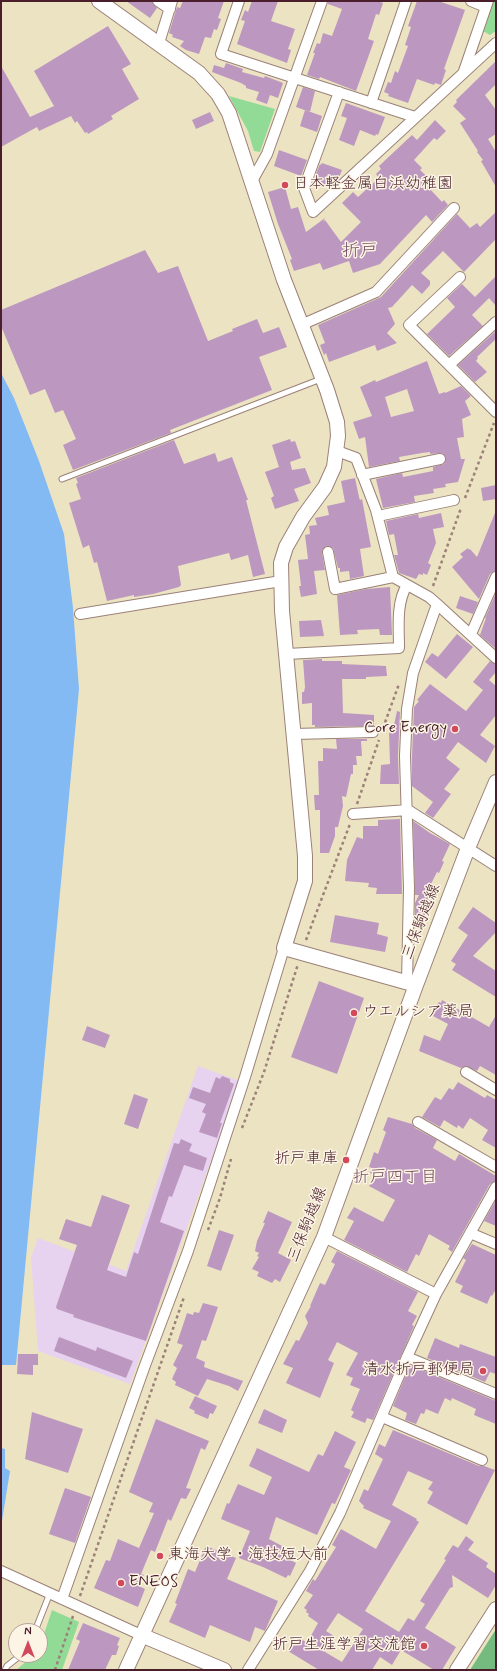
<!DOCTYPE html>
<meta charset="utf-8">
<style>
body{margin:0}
#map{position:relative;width:497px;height:1671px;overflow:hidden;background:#ece3c3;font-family:Mynerve,sans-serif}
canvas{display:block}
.frame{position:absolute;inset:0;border:2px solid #4a1f2b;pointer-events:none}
.north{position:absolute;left:8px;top:1623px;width:40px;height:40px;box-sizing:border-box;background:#fcf5e5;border:1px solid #b59f9b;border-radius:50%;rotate:0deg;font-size:11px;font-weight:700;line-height:16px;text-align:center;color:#4a1f2b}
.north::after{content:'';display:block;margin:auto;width:14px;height:18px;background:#d1495b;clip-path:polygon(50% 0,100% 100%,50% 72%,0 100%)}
</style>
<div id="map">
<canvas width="497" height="1671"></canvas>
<div class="frame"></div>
<div class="north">N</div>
</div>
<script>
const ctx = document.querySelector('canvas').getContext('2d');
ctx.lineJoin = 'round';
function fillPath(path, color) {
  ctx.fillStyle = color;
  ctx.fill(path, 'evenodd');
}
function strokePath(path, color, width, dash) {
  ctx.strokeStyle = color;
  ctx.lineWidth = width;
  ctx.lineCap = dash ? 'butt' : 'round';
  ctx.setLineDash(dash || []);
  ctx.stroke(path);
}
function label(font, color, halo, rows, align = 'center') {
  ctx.font = font + ' Mynerve,"Klee One",sans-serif';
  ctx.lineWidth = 3;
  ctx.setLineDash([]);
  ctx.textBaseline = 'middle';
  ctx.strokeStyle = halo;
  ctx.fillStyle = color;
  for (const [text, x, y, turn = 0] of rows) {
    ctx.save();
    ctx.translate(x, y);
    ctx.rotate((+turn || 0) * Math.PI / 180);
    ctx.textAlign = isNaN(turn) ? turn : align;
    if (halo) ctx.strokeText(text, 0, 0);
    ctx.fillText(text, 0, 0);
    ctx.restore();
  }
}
const built = new Path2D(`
 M198 1066 240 1081 130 1384 38 1351 31 1258 38 1238 126 1271Z`);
const green = new Path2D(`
 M494 1H496V31L490 35 483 31Z
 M229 96 275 109 260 152 254 151 248 131Z
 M52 1610 79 1622 62 1670H16L34 1655H40V1646Z`);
const forest = new Path2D(`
 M496 1629V1670H470Z`);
const water = new Path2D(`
 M1 373 14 398 39 461 64 534 73 608 79 689 16 1365H1Z
 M1 1448 5 1449V1468L10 1471 1 1527Z`);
const building = new Path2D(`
 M126 1H151L157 8 150 18Z
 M183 1H224L218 18 221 19 217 30 214 29 211 38 205 37 199 54 186 50 180 46 184 41 172 37 173 35 169 33 177 7 180 8Z
 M252 1H278L271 21 295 29 288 49 291 50 287 63 237 44 245 21 241 20 245 10 248 12Z
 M328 1H378L383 3 379 15 376 14 368 39 374 41 356 91 320 77 319 79 307 75 315 53H313L317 43 320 44 323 33 332 36 342 9 328 4Z
 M417 1H438L465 10 444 69 446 70 441 85 435 83 434 85 417 79 408 103 388 96 389 94 384 92 388 82 391 83 395 71 398 73 408 46 405 45 411 27 408 26Z
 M108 26 131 64 122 69 139 99 111 116 113 119 88 134 87 132 85 133 77 121 75 123 71 116 39 131 37 127 1 147V66L30 117 54 106 34 71Z
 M496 61V84L485 95 496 110V134L488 139 496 152V187L481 161 483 160 477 152 478 151 460 123 466 119 453 106 457 102 456 100Z
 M226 63 243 69 242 72 264 78 265 76 283 83 278 98 270 95 267 104 256 100 259 92 246 88V86L241 83 212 72 214 65 224 68Z
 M303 87 315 91 310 112 296 107Z
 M346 103 385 117 378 135 376 134 375 136 360 130 354 146 339 140 347 118 341 116Z
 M305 110 322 116 317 132 300 126Z
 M210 112 214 121 196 129 192 120Z
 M435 120 446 131 437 140 434 138 414 160 422 168 420 170 434 183 429 188 442 202 444 200 448 205 432 222 426 215 380 264 353 273 349 261 323 270 320 263 294 271 290 260 292 259 278 224 268 192 285 187 291 209 298 207 306 232 325 218 323 222 325 220 341 242 361 222 342 203 353 192 358 197 379 178 376 174 381 169 379 166 412 135 417 140Z
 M279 150 307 160 301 176 274 166Z
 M322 163 342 170 338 180 331 187 313 181 320 164 321 165Z
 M496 212V239L464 272 443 251 421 273 430 281V285L422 294 412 285 392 307 388 308 395 324 387 333 397 343 377 351 375 345 329 362 326 353 324 355 320 345 325 343 318 325 381 297 457 214 470 228 477 223 480 227Z
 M145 250 158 273 178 266 208 341 233 331 232 329 257 319 263 333 279 327 287 347 259 357 272 390 170 430 171 433 73 470 63 445 76 439 63 410 55 413 45 389 30 395 1 326V310Z
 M496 276V306L489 298 472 315 483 326 449 356 427 334 455 307 447 298 462 284 475 297Z
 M496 331V339L477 357 478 358 476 361 487 372 475 382 458 365Z
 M427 361 439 394 445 392V393L461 386 471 396 465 401 471 415 462 419 464 437 457 438 461 459H465L458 482 445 484 446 487 433 489 434 493 414 496 415 502 383 508 376 479 402 473 403 477 433 471V467L444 464 446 458 442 453 430 454V452L422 453 399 457 400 461 369 467 365 437 359 439 353 422 372 416 360 387 375 380 376 382ZM407 389 414 411 391 417 385 397Z
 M290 439 291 442 295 441 301 458 290 462 292 470 305 468 311 483 294 489 299 501 275 509 271 498 274 496 265 472 279 467 272 445Z
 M174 440 184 464 215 453 218 462 232 457 248 500H246L265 574 253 577 248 555 231 560 229 553 178 566 181 585 179 587 153 594 134 597V595L107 601 97 562 94 563 89 545 83 548 69 503 81 499 76 484 78 483 76 478Z
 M355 478 359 497 360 500 362 499 371 547 360 549 364 576 350 579 349 571 340 572V568H338L333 548 326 546 322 550V553L325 570 314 571 317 594 301 597 299 586H301L298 560 308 559 305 535 310 534 309 526 317 525 315 518 329 515 327 506 345 502 341 481Z
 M496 485V499L483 501 481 488Z
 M441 513 444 527 433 529 436 543 428 563 431 565 427 575 423 573V575L419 574 416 579 399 573 394 555H398L394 534 389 535 386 521 418 514 419 518Z
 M495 513H496V571L490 574 479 599 452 567 463 557 460 554 468 548 469 550 470 549 477 557Z
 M390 587 392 635H380L379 629 357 630 358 634 340 635 337 595 366 589Z
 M496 593V649L480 635 486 618H485Z
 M460 596 478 602 473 614 456 608Z
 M321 620 324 636 300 637 299 621Z
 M457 634 473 647 446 679 425 662 432 653 438 657Z
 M322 659V661H342V664L386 666 387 676 366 677V679H342L343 713 374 715V726L315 727V725H312V703L302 704V692H304L305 687 303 660Z
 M490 661 496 664V672L489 680 496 686V715L480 735 495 746 486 763 458 742 446 758 460 769 444 789 451 794 433 818 425 813 433 802 412 786V756L414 707 419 701 417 700 430 684 466 711 483 690 473 682Z
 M397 711 400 712 398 756 399 784H380L381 765 390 764 389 731 393 730Z
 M336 739H367V741H361L362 756H356L357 765H353V774H351L346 797 342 796 343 806 338 827H335V836L329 853H320V810H315L314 795H319L318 761H323V748L337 749Z
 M400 819 402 894H376L377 888 368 887 369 883 345 881 347 860 357 837 363 839V826H378V820Z
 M413 821 430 833 450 844 442 861 444 862 439 873 437 872 428 890 435 893 421 923 415 920V903L419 895H415Z
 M473 907 496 923V932L473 956 496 971V997L452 970 456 964 451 961 468 935 458 928Z
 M335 915 379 923 377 934 388 937 385 952 330 942Z
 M319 981 364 998 337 1074 291 1057Z
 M442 1000 489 1027 496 1015V1075L480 1066 477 1071 466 1066 461 1068 419 1051 424 1035 440 1041 448 1024 431 1015 439 1002 441 1003Z
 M87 1026 110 1035 105 1048 82 1040Z
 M222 1076 230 1079V1082L234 1084 220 1123H222L217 1138 199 1132 206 1114 202 1112 206 1104 189 1098 193 1087 210 1093 216 1077 220 1079Z
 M458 1082 485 1098 487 1095 496 1100V1148L482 1140 488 1130 470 1118 463 1129 458 1125 457 1128 444 1120 440 1127 422 1117 435 1097 441 1100 449 1088 453 1090Z
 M134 1094 148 1099 138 1129 124 1124Z
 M388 1117 412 1124 415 1128 437 1140 433 1148 455 1161 459 1154 496 1176V1181L490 1184 452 1252 448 1249 450 1246 429 1234 419 1256 416 1254 407 1272 344 1240 354 1221 347 1218 354 1207 383 1222 395 1200 369 1186 375 1175 370 1173 372 1168 369 1167 374 1152 378 1154 386 1132 383 1130Z
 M181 1139 192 1144 189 1151 207 1158 203 1171 184 1165 172 1197 169 1196 160 1222 184 1231 146 1341 73 1317 74 1315 57 1309 56 1307 77 1245 59 1239 66 1219 91 1227 102 1195 130 1205 107 1270 126 1277 134 1252 138 1254 174 1143 179 1144Z
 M496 1200V1226L484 1221Z
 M268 1211 292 1222 278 1253 291 1260 280 1282 275 1279 272 1283 257 1276 259 1272 252 1269 259 1257 257 1256 259 1253 255 1251 257 1241 265 1223H263Z
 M219 1230 234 1235 221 1271 207 1266Z
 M472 1244 496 1255V1289L492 1296 491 1295 487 1304 460 1292 463 1286 455 1282 466 1260 463 1258Z
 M337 1251 418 1292 408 1311 417 1316 412 1325 414 1326 373 1420 367 1418 365 1423 351 1417 354 1412 351 1410 360 1389 350 1385 353 1378 346 1375 358 1353 337 1342 328 1360 334 1363 320 1398 286 1383 293 1368 283 1364 296 1340 299 1341 308 1323 305 1316 311 1306H310L320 1283 325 1285 335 1264 331 1262Z
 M203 1303 218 1307 206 1341 202 1340 196 1358 205 1362 204 1367 243 1381 238 1391 229 1386 207 1379 198 1396 175 1385 176 1382 172 1379 177 1368 173 1365 183 1345 177 1343 187 1313 193 1315 194 1312 199 1313Z
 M59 1337 96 1351 97 1347 133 1361 126 1378 54 1351Z
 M435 1338 459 1348 460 1344 496 1357V1374L490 1372 485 1382 427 1358Z
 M18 1354H38V1365H33V1375L17 1374Z
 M410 1365 496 1401V1424L474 1415 476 1409 452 1398 451 1401 445 1398 438 1414 426 1409 424 1414 421 1413 416 1424 405 1420 407 1413 393 1406Z
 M195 1396 217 1406 213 1414 210 1413 208 1419 194 1413 195 1411 189 1408Z
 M264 1409 287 1420 282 1433 258 1423Z
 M32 1412 83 1429 68 1473 25 1459Z
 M156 1419 209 1441 205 1450 201 1448 186 1488 191 1489 186 1499 181 1498 171 1521 168 1519 155 1552 151 1550 141 1574 144 1575 139 1586 145 1589 138 1607 94 1588 106 1560 110 1561 118 1539 139 1548 154 1513 149 1512 153 1503 129 1492Z
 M393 1430 479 1466H484L495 1470 467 1525 427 1503 433 1492 428 1489 433 1482 408 1471 392 1505 417 1519 416 1520 419 1522 365 1611 399 1632 408 1618 414 1621 425 1604 420 1601 446 1560 444 1559 453 1545 458 1548 466 1536 474 1542 468 1550 488 1563 486 1567 496 1574V1585L488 1598 452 1575 453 1587 450 1588 425 1628 456 1647 442 1670H434L401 1650 392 1665 380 1657 372 1670H319L288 1651 297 1636 307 1643 318 1623 308 1616 309 1614 306 1612 307 1610 304 1608 313 1595 306 1591 313 1579 315 1581 336 1547 332 1545 341 1529 376 1549 391 1521 363 1508 364 1506 359 1501 364 1489 368 1491 383 1459 375 1454 379 1444 385 1447ZM338 1613 363 1629 342 1662 325 1652 334 1636 326 1631Z
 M335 1431 356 1442 344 1467 351 1470 335 1504 332 1503 317 1535 276 1517 269 1539 282 1546 279 1554 296 1563 290 1576 288 1575 286 1578 263 1567 239 1558 250 1531 221 1519 227 1503 229 1504 238 1484 264 1495 272 1477 249 1466 257 1448 309 1472 318 1454 323 1456Z
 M65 1488 91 1497 75 1543 49 1534Z
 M206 1546 236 1558 227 1579 278 1601 265 1631 255 1627 250 1642 210 1625 205 1638 169 1622 177 1604 175 1603 188 1569 195 1572Z
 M83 1623 120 1638 117 1645 119 1646 116 1655H112L105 1670H68L80 1641 76 1639Z`);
const path = new Path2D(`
 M465 498 494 423
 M433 586 461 508
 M383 728 399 684
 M357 804 379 740
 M306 940 350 824
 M242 1128 264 1072 298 964
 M208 1230 220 1198 231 1159
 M80 1596 184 1297
 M55 1670 73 1616`);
const lane = new Path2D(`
 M62 479 321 379
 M35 1631 50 1593
 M5 1670 7 1666 21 1655`);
const street = new Path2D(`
 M158 1 170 9
 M239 1 221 54 415 117
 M471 1 486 7
 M159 43 172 1
 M464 71 488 1
 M339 92 304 188 313 212 496 43
 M371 103 406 1
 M252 181 267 154 322 1
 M460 277 409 325 496 412
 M301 325 376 292 454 208
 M449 365 496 322
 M337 451 356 458 376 510 393 577 429 597 437 604 496 658
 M362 475 440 459
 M378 516 454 500
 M328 552 335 589 393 577
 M80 614 281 581
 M471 634 496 577
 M287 654 399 648C399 627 396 603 407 585
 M294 734 373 732
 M353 814 408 810 496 866
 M407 983 409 888 405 756 407 709 413 673 437 604
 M466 1072 496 1090
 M418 1122 496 1167
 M470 1233 496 1244
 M324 1237 436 1294
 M407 1357 496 1394
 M382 1417 482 1460
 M1 1571 141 1635
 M62 1599 144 1368 188 1251 245 1077 284 948
 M248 1670 310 1571 340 1513 407 1357 436 1294 496 1187`);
const secondary = new Path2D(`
 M99 1 199 73 218 94 229 113 284 280 327 390 337 422 338 436 334 467 325 487 303 517 286 547 281 563 282 611 305 856V881L284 948 416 985
 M141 1635 224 1670
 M126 1670 324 1237 416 985 468 848 496 782
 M457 1670 496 1609`);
const markers = [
 [285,185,4,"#d1495b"],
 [455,729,4,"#d1495b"],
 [354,1013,4,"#d1495b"],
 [346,1160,4,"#d1495b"],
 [483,1371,4,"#d1495b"],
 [160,1556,4,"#d1495b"],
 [121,1583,4,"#d1495b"],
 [424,1646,4,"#d1495b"]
];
const poiNames = [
 ["日本軽金属白浜幼稚園",293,185],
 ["Core Energy",447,729,"right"],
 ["ウエルシア薬局",362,1013],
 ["折戸車庫",338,1160,"right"],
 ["清水折戸郵便局",475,1371,"right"],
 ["東海大学・海技短大前",168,1556],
 ["ENEOS",129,1583],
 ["折戸生涯学習交流館",416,1646,"right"]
];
const streetNames = [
 ["三保駒越線",422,922,-69],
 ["三保駒越線",308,1225,-68]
];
const neighbourhoodNames = [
 ["折戸四丁目",395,1178]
];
const quarterNames = [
 ["折戸",360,252]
];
fillPath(built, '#e7d2ef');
fillPath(green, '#92db96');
fillPath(forest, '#75bb7f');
fillPath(water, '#83baf3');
fillPath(building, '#bc98c0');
strokePath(lane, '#9b8177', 7);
strokePath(street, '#9b8177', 12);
strokePath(secondary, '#9b8177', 16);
strokePath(path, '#9b8177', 2.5, [3, 3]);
strokePath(lane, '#fff', 5);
strokePath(street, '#fff', 10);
strokePath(secondary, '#fff', 14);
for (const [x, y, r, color] of markers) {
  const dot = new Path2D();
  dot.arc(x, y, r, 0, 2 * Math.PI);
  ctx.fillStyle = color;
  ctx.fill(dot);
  strokePath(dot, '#fcf5e5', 1.5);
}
label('16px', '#4a1f2b', '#fcf5e5', poiNames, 'left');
label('16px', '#4a1f2b', '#fcf5e5', streetNames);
label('17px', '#72495f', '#fcf5e5', neighbourhoodNames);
label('18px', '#72495f', '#fcf5e5', quarterNames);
</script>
